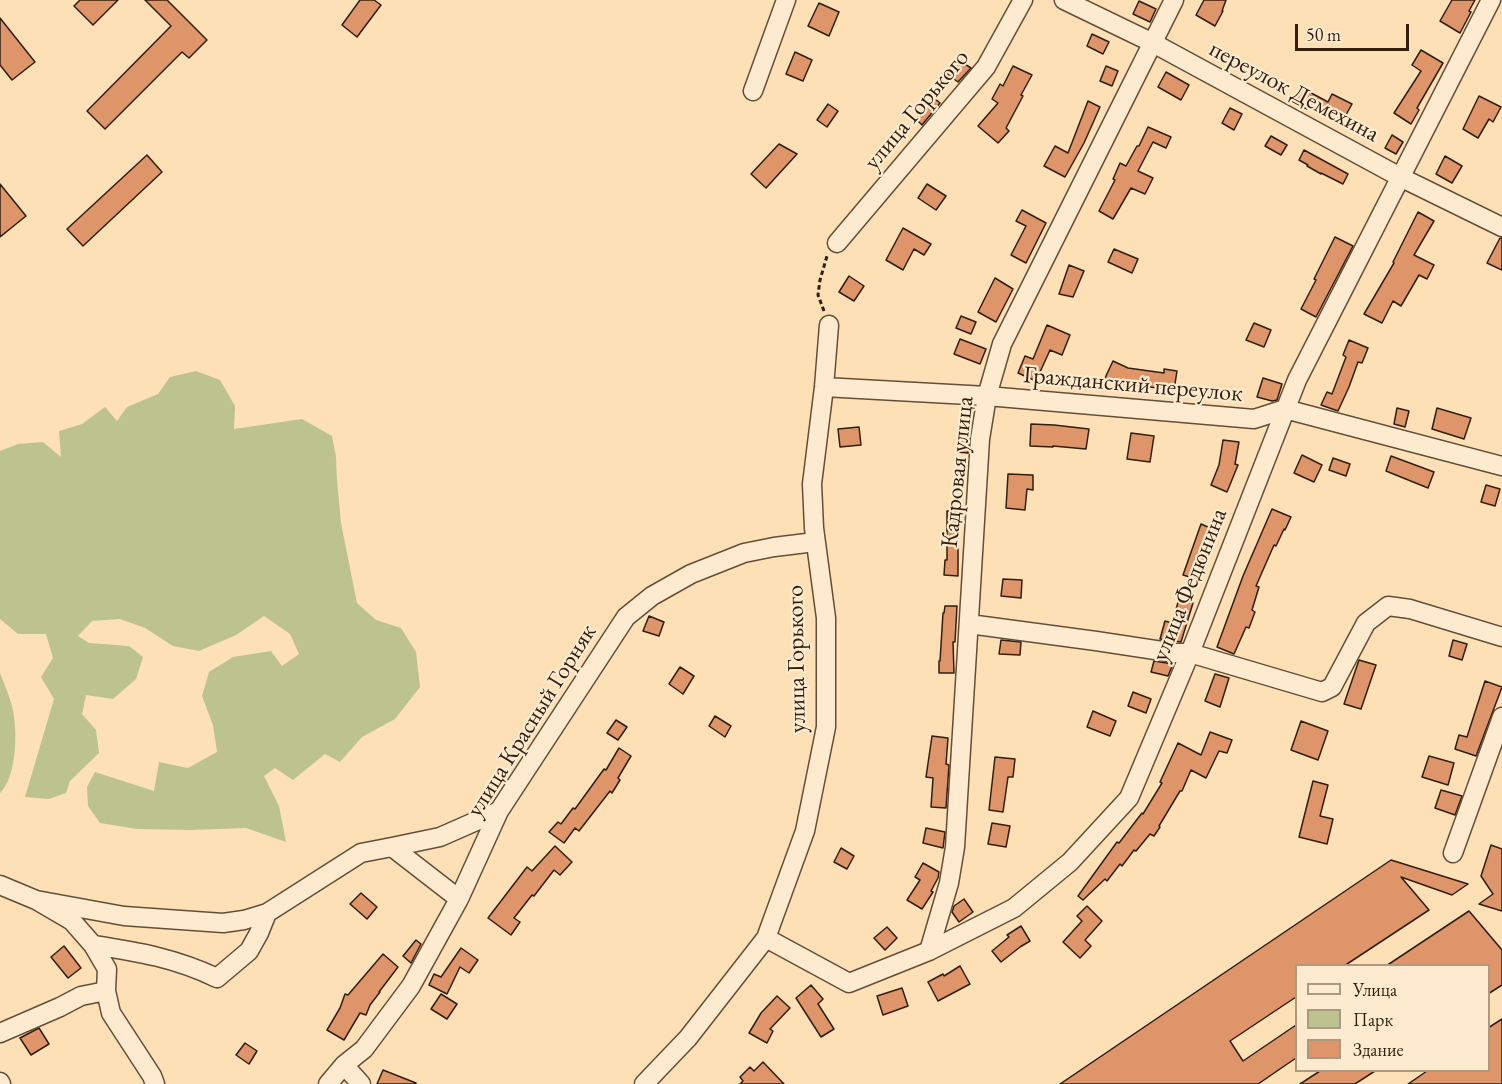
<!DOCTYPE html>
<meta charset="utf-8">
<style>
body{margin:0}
#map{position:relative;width:1502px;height:1084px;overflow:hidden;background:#fde0b5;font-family:"EB Garamond",serif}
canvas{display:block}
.legend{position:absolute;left:1295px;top:964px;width:195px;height:108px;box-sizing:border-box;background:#feebcf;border:2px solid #ac9982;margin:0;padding:8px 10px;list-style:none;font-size:18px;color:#311e0f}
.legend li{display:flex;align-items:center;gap:12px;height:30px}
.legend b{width:30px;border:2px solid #ac9982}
.scale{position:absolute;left:1295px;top:24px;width:114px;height:27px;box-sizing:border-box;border:3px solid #311e0f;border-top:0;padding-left:8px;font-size:18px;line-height:21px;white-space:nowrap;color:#311e0f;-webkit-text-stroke:4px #feebcf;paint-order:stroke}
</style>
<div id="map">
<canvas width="1502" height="1084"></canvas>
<ul class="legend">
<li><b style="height:8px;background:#feebcf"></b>Улица</li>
<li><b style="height:16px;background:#bdc38f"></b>Парк</li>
<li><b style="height:16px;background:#de956a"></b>Здание</li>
</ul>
<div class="scale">50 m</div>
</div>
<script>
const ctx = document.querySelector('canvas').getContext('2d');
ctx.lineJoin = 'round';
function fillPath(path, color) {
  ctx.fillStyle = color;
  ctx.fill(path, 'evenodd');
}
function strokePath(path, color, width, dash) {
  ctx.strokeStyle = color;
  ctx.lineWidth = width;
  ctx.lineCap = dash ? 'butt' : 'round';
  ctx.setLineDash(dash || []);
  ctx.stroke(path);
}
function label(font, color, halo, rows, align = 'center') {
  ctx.font = font + ' "EB Garamond",serif';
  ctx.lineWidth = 4.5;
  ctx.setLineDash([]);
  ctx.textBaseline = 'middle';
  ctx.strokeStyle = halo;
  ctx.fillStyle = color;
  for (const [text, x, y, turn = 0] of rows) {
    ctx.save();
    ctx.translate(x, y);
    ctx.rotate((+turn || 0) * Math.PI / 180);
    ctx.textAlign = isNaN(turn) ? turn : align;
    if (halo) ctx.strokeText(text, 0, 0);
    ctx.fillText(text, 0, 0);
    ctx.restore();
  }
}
const green = new Path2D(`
 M196 371 220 380 235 406 234 429 302 419 332 436 336 457 337 480 341 523 357 603 376 620 401 628 416 652 420 687 395 719 362 737 340 762 325 754 293 780 275 768 264 776 279 806 286 842 246 828 191 830 137 829 100 823 88 806 87 787 95 772 154 791 159 762 188 768 217 752 213 725 202 696 209 672 233 657 271 651 282 666 299 654 290 634 264 616 236 635 199 651 173 646 145 628 120 619 92 621 78 636 89 643 129 646 143 657 136 679 113 699 86 695 82 714 96 730 99 753 70 781 66 793 49 799 25 797 54 699 41 677 53 658 46 634H18L0 619V451L18 444 43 442 61 457 59 431 82 424 105 407 117 421 127 407 158 394 170 377Z
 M0 673C5 686 13 704 14 717 17 739 16 777 0 793Z`);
const building = new Path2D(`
 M80 0H118L93 25 74 6Z
 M145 0H167L207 40 189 58 182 52 105 129 87 111 171 26Z
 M360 0H374L381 5 357 37 342 25Z
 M1204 0H1226L1222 11H1223L1215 26 1196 15Z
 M1452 0H1475L1469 11 1471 12 1460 33 1440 21Z
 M1139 1 1156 9 1150 22 1133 14Z
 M819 3 839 12 829 36 808 26Z
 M0 18 35 62 12 80 0 65Z
 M1092 34 1109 42 1103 54 1087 46Z
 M1421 50 1443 63 1417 108 1419 110 1411 124 1394 113 1421 71 1412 65Z
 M795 52 812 60 803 81 786 74Z
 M957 59 971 68 958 82 947 74Z
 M1013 66 1032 75 1021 95 1023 96 1006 128 1009 131 998 143 978 126 998 103 992 99 1000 84 1003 86Z
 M1106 66 1118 71 1112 86 1100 81Z
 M1166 72 1189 85 1181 100 1158 87Z
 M1300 87 1328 102 1332 94 1352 104 1341 124 1308 107 1307 109 1292 101Z
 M1479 96 1501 107 1493 122 1489 119 1478 138 1463 129Z
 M934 98 940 103 922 125 916 119Z
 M1088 101 1100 107 1084 143 1065 177 1044 166 1055 146 1068 153Z
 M828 104 838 111 827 127 817 120Z
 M1230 108 1242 114 1234 130 1222 123Z
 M1148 127 1171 137 1166 148 1153 142 1138 171 1153 178 1145 194 1131 188 1113 219 1099 211 1115 180 1113 179 1120 163 1126 166 1137 146H1139Z
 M1392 135 1403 142 1396 154 1385 148Z
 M1271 136 1287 145 1281 155 1265 146Z
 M779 144 797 154 766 188 751 174Z
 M1304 150 1348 174 1343 184 1321 173V174L1307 166 1308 165 1299 160Z
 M147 155 162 172 83 246 67 229Z
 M1445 156 1462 166 1452 183 1436 174Z
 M0 184 26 216 0 237Z
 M927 184 946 196 936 210 918 198Z
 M1022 210 1046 223 1026 263 1011 255 1026 226 1016 221Z
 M1418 212 1434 221 1414 255 1434 265 1427 279 1419 275 1401 306 1393 301 1382 323 1364 314 1394 263 1393 262Z
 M903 228 931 244 924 255 914 249 903 270 886 260Z
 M1335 237 1353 246 1316 317 1301 309 1316 280 1314 279Z
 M1500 238H1502V270L1487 263Z
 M1114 249 1138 259 1132 273 1108 262Z
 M1069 265 1084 271 1073 297 1059 294Z
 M849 276 864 286 854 301 839 292Z
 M995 278 1013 289 996 322 978 312Z
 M961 316 976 322 971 334 956 328Z
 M1254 323 1271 330 1264 347 1246 340Z
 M1047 325 1070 335 1062 355 1050 350 1036 381 1018 373 1025 356 1033 359Z
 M960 339 986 349 980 364 954 354Z
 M1349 340 1368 348 1362 363 1358 362 1349 387 1338 411 1321 405 1327 392 1332 394 1346 357 1343 355Z
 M1113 361 1128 368 1164 373V369L1177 371 1174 390 1117 383 1105 378Z
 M1263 378 1282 384 1277 400 1272 401 1257 397Z
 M1397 408 1409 411 1405 427 1394 424Z
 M1437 408 1471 418 1464 439 1432 429Z
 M960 421 971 422 968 453 957 452Z
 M1031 424 1054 425 1089 429 1086 449 1053 446V447L1030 446Z
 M859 427 861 445 840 447 838 429Z
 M1131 433 1154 436 1150 462 1127 459Z
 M1223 440 1239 442 1235 464 1238 465 1227 492 1211 485 1219 465Z
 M1302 455 1322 465 1314 482 1294 473Z
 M1391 456 1434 472 1428 488 1386 471Z
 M1333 458 1350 464 1346 476 1329 470Z
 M1008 474 1033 475V490L1027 489 1025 510 1006 508Z
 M1486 485 1500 489 1495 506 1481 502Z
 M1272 509 1291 517 1285 530 1284 529 1276 546 1274 545 1256 586 1259 587 1252 610 1255 612 1249 628 1246 627 1234 654 1217 647 1243 576Z
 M947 511H958V514H961L960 526H958V576L944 575 945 560H947Z
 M1201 524 1217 531 1200 580 1183 575Z
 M1003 579 1022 580 1021 598 1001 596Z
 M1179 599 1193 603 1181 642 1160 639 1165 621 1172 623Z
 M945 606H957L955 642H953L954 673H939V661H940L943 613H944Z
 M649 616 664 622 659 636 643 631Z
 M1001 640 1021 642 1020 655 999 654Z
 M1453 640 1467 644 1462 660 1449 656Z
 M1359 660 1376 665 1361 709 1344 704Z
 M1154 661 1173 664 1168 676 1151 672Z
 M680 667 694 676 683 694 669 684Z
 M1215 674 1229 678 1220 707 1205 701Z
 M1485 681 1502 687 1476 756 1455 749 1459 735 1467 737Z
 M1133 692 1151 699 1146 713 1128 706Z
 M1093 711 1116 721 1110 736 1087 727Z
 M715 716 731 726 725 737 709 726Z
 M616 720 627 727 618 740 607 733Z
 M1301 721 1328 731 1318 760 1291 750Z
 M1210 732 1232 740 1227 753 1219 751 1206 778 1191 770 1182 791H1180L1159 826 1160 827 1154 836 1150 834 1136 851 1134 850 1122 866 1120 864 1107 881 1105 879 1083 900 1078 896 1117 842 1119 843 1142 813 1143 814 1162 783 1160 782 1178 743 1201 755Z
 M932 736 948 738 946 764 949 765 946 808 931 807 933 778 926 777Z
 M619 748 631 756 618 778 620 780 612 793 610 791 579 831 575 828 564 843 549 832 558 822 561 824 573 808 575 809 604 769 606 770Z
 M1429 756 1454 763 1448 785 1422 777Z
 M995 757 1015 759 1013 777H1008L1003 812 989 810Z
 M1313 781 1328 785 1320 816 1333 819 1327 844 1299 837Z
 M1441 790 1462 796 1455 815 1435 808Z
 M992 823 1010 826 1006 847 988 844Z
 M926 828 945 832 943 848 923 843Z
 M1491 845 1502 849V911L1479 904 1493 894 1481 876Z
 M555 846 572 862 560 875 554 870 534 896 532 895 514 918 520 922 511 935 488 918 527 867 532 871Z
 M841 848 854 856 847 869 834 862Z
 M1391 860 1468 884 1452 895 1401 877 1429 910 1344 966H1296V997L1230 1041 1243 1061 1296 1025V1058L1258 1084H1060Z
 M923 863 939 872 938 878 931 891 933 892 922 909 907 900 920 880 915 877Z
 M361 893 377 907 367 919 350 904Z
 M964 899 973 912 959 922 952 912 954 906Z
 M1087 906 1102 921 1085 940 1091 946 1080 958 1063 942 1082 921 1077 916Z
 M1469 911 1502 950V985L1488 994V966H1386Z
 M1021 926 1030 941 1020 947 1001 962 992 951 1009 937 1007 935Z
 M887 927 897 938 885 950 874 938Z
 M416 940 421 944 411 963 403 956Z
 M64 946 81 968 68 978 51 957Z
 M461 948 478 960 469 973 460 967 447 994 429 985 434 974 441 977Z
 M383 954 398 967 379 992H380L370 1005 366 1015 360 1013 344 1040 327 1030 340 1008 345 994 348 995Z
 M960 966 970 984 938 1001 928 982 943 974 944 976Z
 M811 985 823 999 818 1004 834 1029 821 1037 796 998Z
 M902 988 908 1006 883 1015 877 996Z
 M441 994 457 1004 447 1019 431 1009Z
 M777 996 790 1008 770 1029 773 1031 767 1043 749 1033 761 1013Z
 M1502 1019V1084H1408L1427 1071H1488V1028Z
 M39 1028 49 1044 31 1055 20 1038Z
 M245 1043 257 1051 249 1064 236 1055Z
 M763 1062 784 1084H740L743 1081 740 1077 750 1067 754 1071Z
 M383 1070 416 1083V1084H377Z
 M1320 1071H1375L1355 1084H1300Z`);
const path = new Path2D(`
 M824 311 818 295 820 280 827 256`);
const minor = new Path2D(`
 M1064 0 1153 43 1400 177 1502 227
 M753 91 786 0
 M837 243 986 67 1023 0
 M824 387 987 396 1254 419 1285 409 1502 466
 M969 624 1096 641 1175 653H1190L1322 692 1332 687 1366 623 1388 606 1410 609 1502 637
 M392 847 440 837 499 811
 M1453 853 1502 717
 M0 885 36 900 72 921 93 945 107 969 106 991 111 1013 152 1076 155 1084
 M36 900 124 916 223 923 244 920 267 913 361 853 392 847 459 899
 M766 938 849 983 929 951 1014 908 1070 862 1129 798 1190 653 1297 380 1491 0
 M93 945C139 952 175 958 217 978L249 951 259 933 267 913
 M929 951 949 883 955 847 980 439 987 396 1002 344 1174 0
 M0 1033 60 1007 81 996 106 991
 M344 1065 361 1084
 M0 1082 1 1084
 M328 1084 344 1065 364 1049 411 986 459 899 499 811 626 617 652 596 691 574 744 553 774 547 815 542
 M644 1084 688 1038 766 938 805 831 826 727V618L814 528 812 484 824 387 829 325`);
const streetNames = [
 ["переулок Демехина",1294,92,28],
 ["улица Горького",917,110,-50],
 ["Гражданский переулок",1133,385,5],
 ["Кадровая улица",958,472,-84],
 ["улица Федюнина",1190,585,-68],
 ["улица Горького",797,659,-91],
 ["улица Красный Горняк",532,721,-58]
];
fillPath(green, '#bdc38f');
fillPath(building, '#de956a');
strokePath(building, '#311e0f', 1.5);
strokePath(minor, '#644e38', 21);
strokePath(path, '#311e0f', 3, [4.5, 3]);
strokePath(minor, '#feebcf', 18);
label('24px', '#311e0f', '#feebcf', streetNames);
</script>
